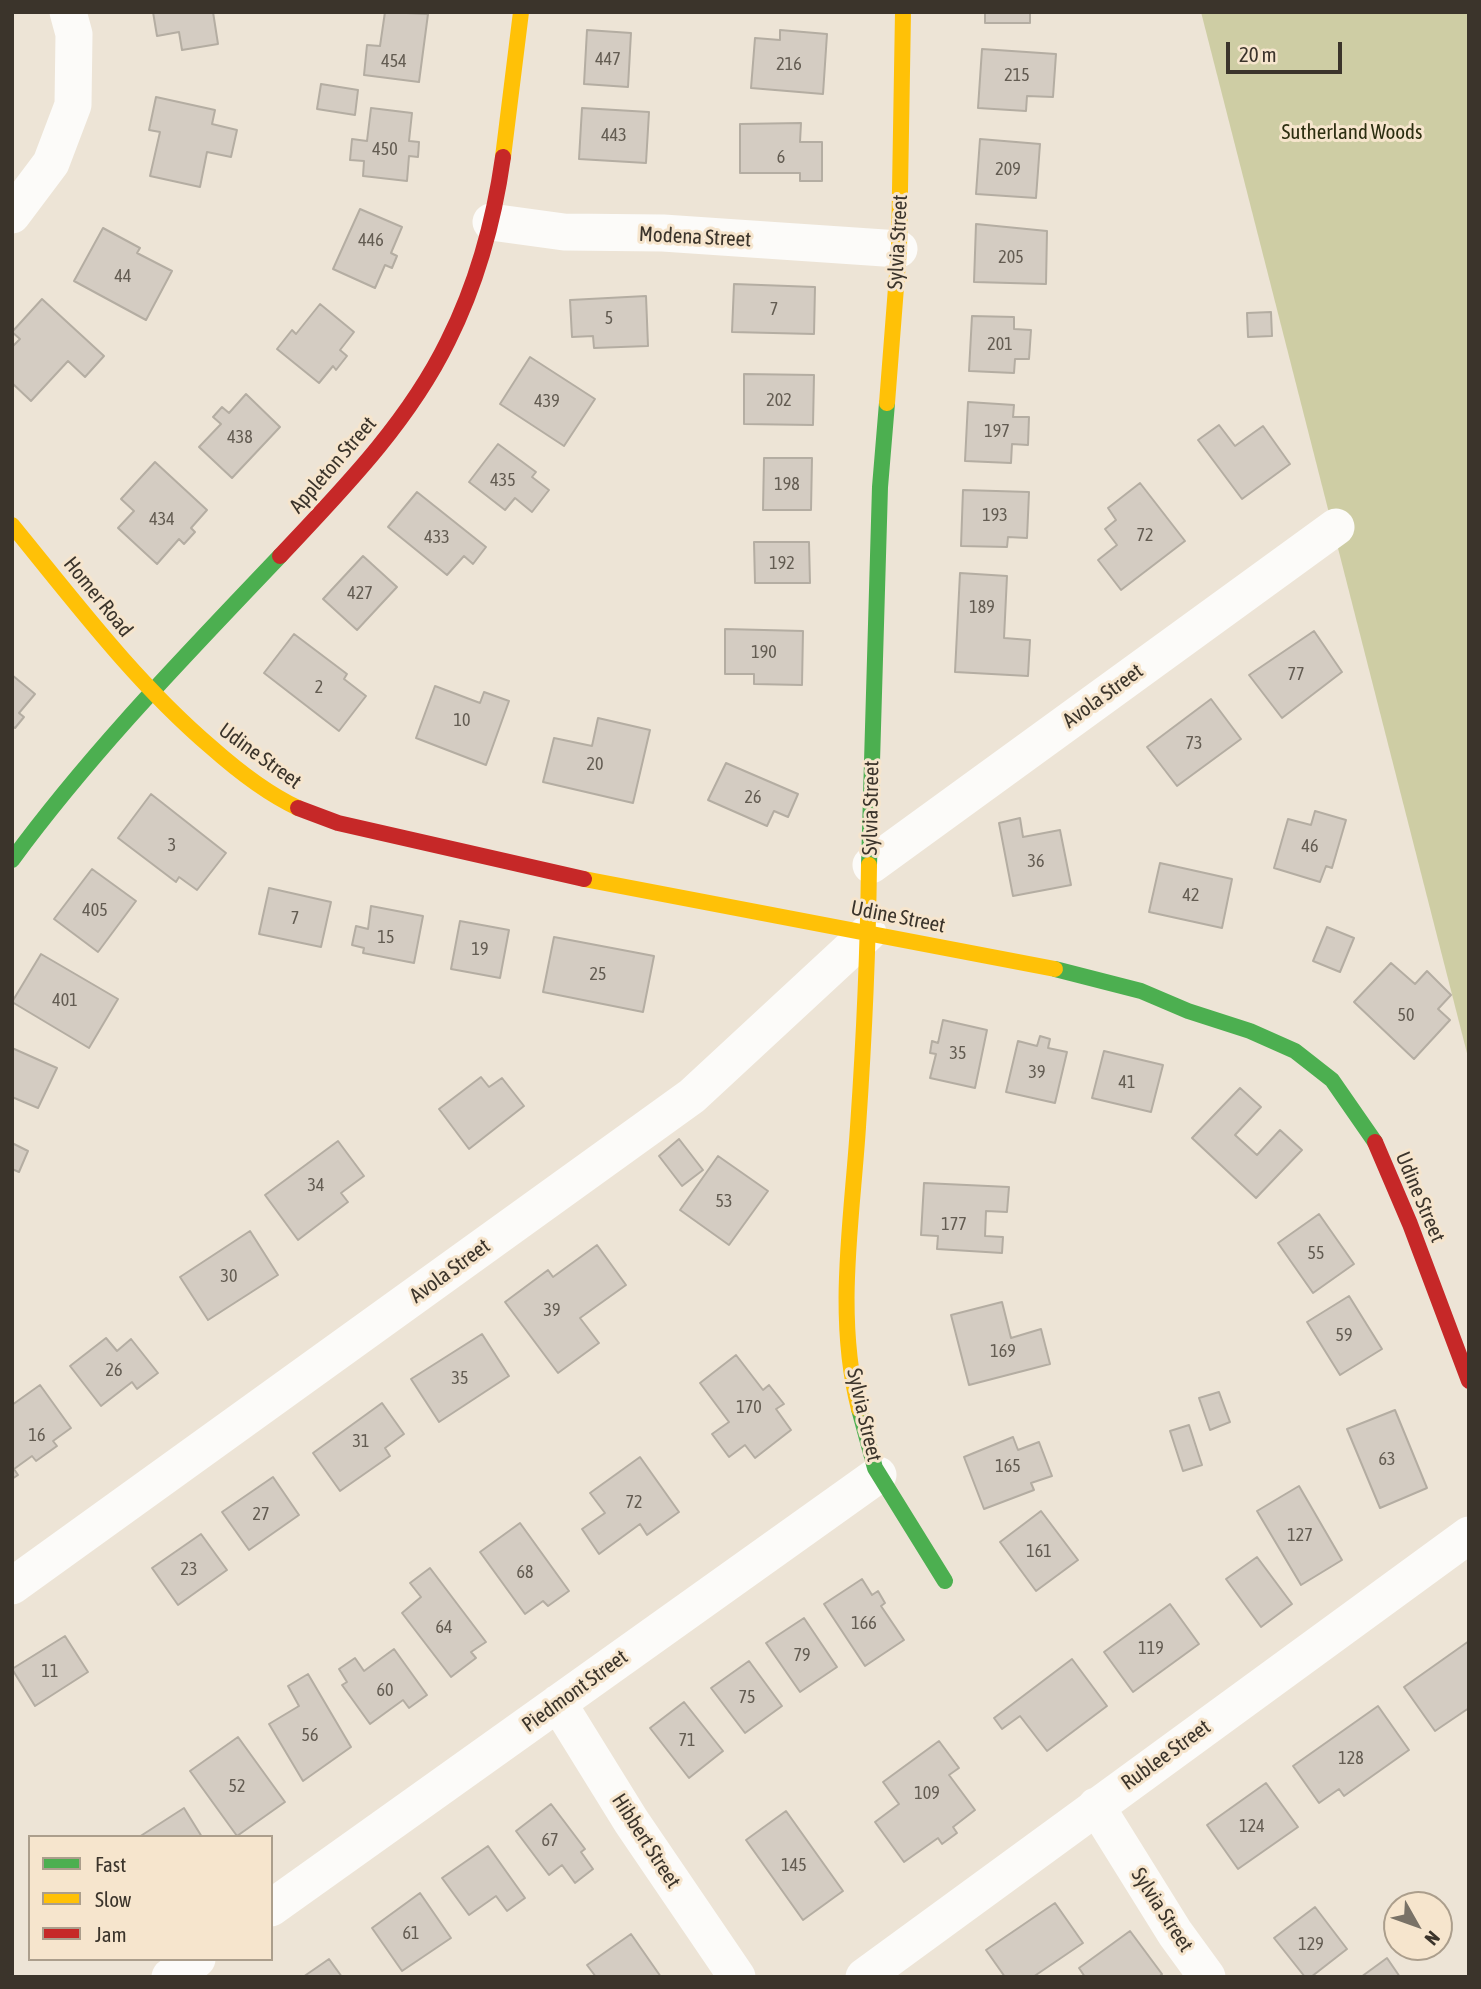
<!DOCTYPE html>
<style>
body{margin:0}
#map{position:relative;width:1481px;height:1989px;overflow:hidden;background:#ede4d6;font-family:"Asap Condensed",sans-serif}
canvas{display:block}
.frame{position:absolute;inset:0;border:14px solid #3b342b;pointer-events:none}
.legend{position:absolute;left:28px;top:1835px;width:245px;height:126px;box-sizing:border-box;background:#f6e5cd;border:2px solid #ab9e8c;margin:0;padding:9px 12px;list-style:none;font-size:21px;color:#3b342b}
.legend li{display:flex;align-items:center;gap:14px;height:35px}
.legend b{width:35px;border:2px solid #ab9e8c}
.north{position:absolute;left:1383px;top:1891px;width:70px;height:70px;box-sizing:border-box;background:#f6e5cd;border:2px solid #ab9e8c;border-radius:50%;rotate:130deg;font-size:19px;font-weight:700;line-height:28px;text-align:center;color:#3b342b}
.north::after{content:'';display:block;margin:auto;width:24px;height:32px;background:#797267;clip-path:polygon(50% 0,100% 100%,50% 72%,0 100%)}
.scale{position:absolute;left:1226px;top:42px;width:116px;height:32px;box-sizing:border-box;border:4px solid #3b342b;border-top:0;padding-left:9px;font-size:21px;line-height:24px;white-space:nowrap;color:#3b342b;-webkit-text-stroke:5px #f6e5cd;paint-order:stroke}
</style>
<div id="map">
<canvas width="1481" height="1989"></canvas>
<div class="frame"></div>
<ul class="legend">
<li><b style="height:9px;background:#4caf50"></b>Fast</li>
<li><b style="height:9px;background:#ffc107"></b>Slow</li>
<li><b style="height:9px;background:#c62828"></b>Jam</li>
</ul>
<div class="north">N</div>
<div class="scale">20 m</div>
</div>
<script>
const ctx = document.querySelector('canvas').getContext('2d');
ctx.lineJoin = 'round';
function fillPath(path, color) {
  ctx.fillStyle = color;
  ctx.fill(path, 'evenodd');
}
function strokePath(path, color, width, dash) {
  ctx.strokeStyle = color;
  ctx.lineWidth = width;
  ctx.lineCap = dash ? 'butt' : 'round';
  ctx.setLineDash(dash || []);
  ctx.stroke(path);
}
function label(font, color, halo, rows, align = 'center') {
  ctx.font = font + ' "Asap Condensed",sans-serif';
  ctx.lineWidth = 6;
  ctx.setLineDash([]);
  ctx.textBaseline = 'middle';
  ctx.strokeStyle = halo;
  ctx.fillStyle = color;
  for (const [text, x, y, turn = 0] of rows) {
    ctx.save();
    ctx.translate(x, y);
    ctx.rotate((+turn || 0) * Math.PI / 180);
    ctx.textAlign = isNaN(turn) ? turn : align;
    if (halo) ctx.strokeText(text, 0, 0);
    ctx.fillText(text, 0, 0);
    ctx.restore();
  }
}
const green = new Path2D(`
 M1201 12H1469V1061Z`);
const building = new Path2D(`
 M153 12H213L218 44 182 50 179 32 157 36Z
 M385 12 428 14 419 82 364 75 367 45 380 46Z
 M985 12H1030V23H985Z
 M587 30 631 33 628 87 584 84Z
 M780 30 827 34 823 94 751 88 755 38 780 40Z
 M982 49 1056 54 1053 97 1027 96 1026 111 978 108Z
 M321 84 358 90 355 115 317 109Z
 M156 97 215 110 212 124 237 130 231 157 207 152 200 187 150 176 160 132 149 130Z
 M371 108 412 113 409 141 419 142 418 157 409 156 407 181 363 176 364 161 350 160 352 139 367 141Z
 M582 108 649 112 646 163 579 159Z
 M801 123 800 142H822V181H800V173H740V124Z
 M980 139 1040 144 1036 198 976 194Z
 M360 209 402 227 391 253 397 256 392 268 385 265 375 288 333 269Z
 M976 224 1047 231 1046 284 974 282Z
 M103 228 140 248 137 253 172 271 146 320 74 281Z
 M734 284 815 287 814 334 732 332Z
 M646 296 648 346 594 348 593 336 572 337 570 300Z
 M42 299 104 356 85 377 68 361 31 401 12 383V347L20 339 12 332Z
 M320 304 354 332 340 350 347 356 336 370 333 366 319 383 277 349 292 330 296 334Z
 M1271 312 1272 336 1248 337 1247 313Z
 M972 316 1014 317V329L1031 330 1029 359H1015L1014 373 969 371Z
 M530 357 595 399 564 446 500 404Z
 M744 374 814 375 813 425 744 424Z
 M246 394 280 427 232 478 199 447 221 424 213 417 222 407 229 413Z
 M968 402 1014 405 1013 417H1029L1028 445 1012 444 1011 463 965 461Z
 M1219 425 1235 446 1263 426 1290 464 1242 499 1198 440Z
 M498 444 536 472 532 477 549 490 532 512 515 498 505 510 469 482Z
 M764 458H812L811 510H763Z
 M155 462 207 510 191 528 195 532 184 544 179 539 157 564 118 528 134 511 121 499Z
 M1140 483 1185 541 1121 590 1098 560 1117 545 1105 529 1116 520 1108 508Z
 M963 490 1029 492 1027 538 1008 537 1007 547 961 546Z
 M417 492 486 547 473 564 464 556 447 575 388 527Z
 M754 542H809L810 583H755Z
 M363 556 397 587 357 630 323 599Z
 M960 573 1007 576 1004 638 1030 640 1028 676 955 672Z
 M725 629 803 631 802 685 754 684V674H725Z
 M1314 631 1342 672 1282 718 1249 675Z
 M294 634 347 674 344 679 366 696 339 731 264 673Z
 M12 675 35 694 19 713 24 717 15 728 12 726Z
 M435 686 480 703 484 692 509 701 486 765 416 738Z
 M1211 699 1241 739 1177 786 1147 747Z
 M598 718 650 730 633 803 543 782 554 738 592 746Z
 M726 763 798 794 788 817 774 811 767 826 708 800Z
 M151 794 226 853 197 890 179 877 176 882 118 838Z
 M1315 811 1346 820 1332 868 1326 866 1320 882 1274 868 1288 819 1311 825Z
 M1020 818 1023 837 1060 830 1071 885 1013 896 999 823Z
 M1160 863 1232 879 1222 928 1149 912Z
 M92 869 136 901 98 952 54 919Z
 M269 888 331 902 321 947 259 934Z
 M371 906 423 916 414 963 363 953 364 948 352 945 356 926 368 929Z
 M460 921 509 930 500 978 451 969Z
 M1327 927 1354 938 1340 972 1313 961Z
 M554 937 654 956 643 1012 543 992Z
 M41 954 118 999 89 1048 12 1002Z
 M1391 963 1415 984 1427 971 1451 995 1438 1009 1450 1020 1414 1059 1354 1002Z
 M943 1020 987 1030 975 1088 930 1078 936 1054 930 1053 932 1041 938 1043Z
 M1040 1036 1050 1039 1048 1048 1067 1052 1055 1103 1006 1092 1018 1041 1037 1046Z
 M12 1048 57 1068 38 1108 12 1097Z
 M1104 1051 1163 1065 1151 1112 1092 1098Z
 M481 1077 489 1087 502 1078 524 1106 469 1149 439 1109Z
 M1240 1088 1261 1107 1235 1135 1257 1155 1280 1130 1302 1150 1256 1198 1192 1138Z
 M679 1139 703 1170 682 1186 659 1156Z
 M338 1141 364 1176 341 1193 348 1202 298 1240 265 1195Z
 M12 1143 28 1151 19 1172 12 1169Z
 M718 1156 768 1191 729 1245 680 1210Z
 M924 1183 1009 1187 1007 1212 986 1211 985 1236 1003 1237 1002 1253 937 1249 938 1236 921 1235Z
 M1319 1214 1354 1264 1313 1293 1278 1243Z
 M250 1231 278 1275 208 1320 180 1277Z
 M597 1245 626 1285 580 1318 599 1343 558 1373 505 1302 548 1270 553 1277Z
 M1349 1296 1382 1349 1340 1375 1307 1322Z
 M1002 1302 1011 1338 1041 1329 1050 1364 969 1385 951 1315Z
 M482 1334 509 1376 439 1422 411 1379Z
 M106 1338 117 1351 131 1339 158 1373 137 1389 132 1382 101 1406 70 1366Z
 M736 1355 763 1390 769 1385 784 1404 776 1409 791 1430 755 1458 745 1445 729 1457 712 1434 729 1422 700 1383Z
 M40 1385 71 1428 53 1441 57 1446 36 1461 32 1456 14 1469 18 1475 12 1479V1405Z
 M1219 1392 1230 1422 1210 1430 1199 1398Z
 M382 1403 404 1434 385 1448 390 1456 340 1491 313 1453Z
 M1395 1410 1427 1488 1380 1508 1347 1429Z
 M1189 1425 1202 1465 1183 1471 1170 1431Z
 M1013 1437 1018 1450 1039 1442 1052 1476 1031 1483 1034 1490 984 1509 964 1457Z
 M640 1457 679 1512 647 1535 640 1524 599 1554 582 1529 605 1513 590 1493Z
 M273 1477 299 1515 249 1550 222 1512Z
 M1299 1486 1342 1560 1301 1585 1257 1511Z
 M1041 1511 1078 1560 1036 1591 1000 1542Z
 M520 1523 569 1591 548 1606 543 1601 525 1614 480 1552Z
 M201 1534 227 1570 178 1605 152 1568Z
 M1257 1557 1292 1604 1261 1627 1226 1579Z
 M430 1568 486 1642 471 1652 476 1658 451 1677 402 1613 421 1597 410 1583Z
 M862 1579 872 1595 878 1591 885 1603 881 1606 904 1640 865 1666 824 1604Z
 M1170 1604 1199 1644 1133 1692 1104 1652Z
 M804 1618 837 1667 800 1692 766 1643Z
 M65 1636 88 1672 35 1706 12 1669Z
 M1469 1641V1708L1435 1731 1404 1687Z
 M394 1649 427 1695 409 1708 403 1700 370 1724 342 1685 347 1682 339 1669 355 1658 364 1671Z
 M1072 1659 1107 1706 1047 1751 1020 1716 1002 1729 994 1718Z
 M749 1661 782 1706 745 1733 711 1688Z
 M308 1674 351 1747 303 1781 269 1724 299 1706 288 1686Z
 M684 1702 723 1751 689 1778 650 1728Z
 M1378 1706 1409 1750 1344 1796 1339 1789 1319 1803 1293 1766Z
 M238 1737 285 1802 237 1836 190 1771Z
 M939 1741 959 1768 949 1775 975 1810 953 1827 957 1833 942 1844 938 1838 904 1862 875 1822 899 1804 883 1782Z
 M1266 1783 1298 1827 1238 1869 1207 1825Z
 M551 1804 585 1849 581 1852 593 1869 575 1883 562 1865 549 1875 516 1831Z
 M184 1808 202 1837H139Z
 M786 1811 843 1891 803 1920 746 1840Z
 M488 1846 525 1898 507 1911 496 1896 469 1915 442 1878Z
 M420 1893 451 1938 402 1971 372 1928Z
 M1055 1903 1083 1943 1033 1977H1005L986 1950Z
 M1315 1907 1347 1949 1311 1977H1305L1274 1938Z
 M1130 1931 1162 1974 1159 1977H1085L1079 1968Z
 M631 1934 661 1977H596L587 1965Z
 M1387 1958 1400 1977H1361Z
 M329 1959 342 1977H303Z`);
const street = new Path2D(`
 M12 215 51 163 73 105 74 34 68 12
 M491 222 564 232 663 233 899 249
 M871 865 1336 527
 M12 1586 692 1096 868 933
 M558 1703 631 1821 737 1977
 M1096 1806 1175 1933 1207 1977
 M271 1908 878 1475
 M170 1977 197 1959
 M864 1977 1469 1535`);
const fast = new Path2D(`
 M12 860C92 751 187 654 280 556
 M869 865 880 487 887 403
 M1055 969 1141 991 1188 1011 1250 1031 1295 1051 1332 1080 1375 1142
 M859 1409 875 1468 945 1581`);
const slow = new Path2D(`
 M503 157 521 12
 M887 403 899 249 903 12
 M12 525C75 602 135 682 211 747 238 771 266 793 298 808
 M584 879 1055 969
 M859 1409C835 1317 852 1220 858 1127 864 1040 868 952 869 865`);
const jam = new Path2D(`
 M280 556C342 490 408 423 448 341 477 283 494 221 503 157
 M298 808 338 823 584 879
 M1375 1142 1410 1224 1469 1381`);
const numberNames = [
 ["447",608,59],
 ["454",394,61],
 ["216",789,64],
 ["215",1017,75],
 ["443",614,135],
 ["450",385,149],
 ["6",781,157],
 ["209",1008,169],
 ["446",371,240],
 ["205",1011,257],
 ["44",123,276],
 ["7",774,309],
 ["5",609,318],
 ["201",1000,344],
 ["202",779,400],
 ["439",547,401],
 ["197",997,431],
 ["438",240,437],
 ["435",503,480],
 ["198",787,484],
 ["193",995,515],
 ["434",162,519],
 ["72",1145,535],
 ["433",437,537],
 ["192",782,563],
 ["427",360,593],
 ["189",982,607],
 ["190",764,652],
 ["77",1296,674],
 ["2",319,687],
 ["10",462,720],
 ["73",1194,743],
 ["20",595,764],
 ["26",753,797],
 ["3",172,845],
 ["46",1310,846],
 ["36",1036,861],
 ["42",1191,895],
 ["405",95,910],
 ["7",295,918],
 ["15",386,937],
 ["19",480,949],
 ["25",598,974],
 ["401",65,1000],
 ["50",1406,1015],
 ["35",958,1053],
 ["39",1037,1072],
 ["41",1127,1082],
 ["34",316,1185],
 ["53",724,1201],
 ["177",954,1224],
 ["55",1316,1253],
 ["30",229,1276],
 ["39",552,1310],
 ["59",1344,1335],
 ["169",1003,1351],
 ["26",114,1370],
 ["35",460,1378],
 ["170",749,1407],
 ["16",37,1435],
 ["31",361,1441],
 ["63",1387,1459],
 ["165",1008,1466],
 ["72",634,1502],
 ["27",261,1514],
 ["127",1300,1535],
 ["161",1039,1551],
 ["23",189,1569],
 ["68",525,1572],
 ["166",864,1623],
 ["64",444,1627],
 ["119",1151,1648],
 ["79",802,1655],
 ["11",50,1671],
 ["60",385,1690],
 ["75",747,1697],
 ["56",310,1735],
 ["71",687,1740],
 ["128",1351,1758],
 ["52",237,1786],
 ["109",927,1793],
 ["124",1252,1826],
 ["67",550,1840],
 ["145",794,1865],
 ["61",411,1933],
 ["129",1311,1944]
];
const parkNames = [
 ["Sutherland Woods",1352,132]
];
const streetNames = [
 ["Modena Street",695,237,3],
 ["Sylvia Street",898,242,-87],
 ["Appleton Street",333,465,-49],
 ["Homer Road",98,597,51],
 ["Avola Street",1103,696,-36],
 ["Udine Street",260,756,36],
 ["Sylvia Street",871,808,-89],
 ["Udine Street",898,917,11],
 ["Udine Street",1420,1197,67],
 ["Avola Street",450,1271,-36],
 ["Sylvia Street",864,1415,77],
 ["Piedmont Street",575,1691,-36],
 ["Rublee Street",1166,1755,-36],
 ["Hibbert Street",646,1841,57],
 ["Sylvia Street",1162,1910,57]
];
fillPath(green, '#cecda4');
fillPath(building, '#d4ccc2');
strokePath(building, '#b4ada2', 2);
strokePath(street, '#fcfbf9', 37);
strokePath(fast, '#4caf50', 16);
strokePath(slow, '#ffc107', 16);
strokePath(jam, '#c62828', 16);
label('18px', '#635c52', null, numberNames);
label('21px', '#2c2e10', '#f6e5cd', parkNames);
label('21px', '#3b342b', '#f6e5cd', streetNames);
</script>
